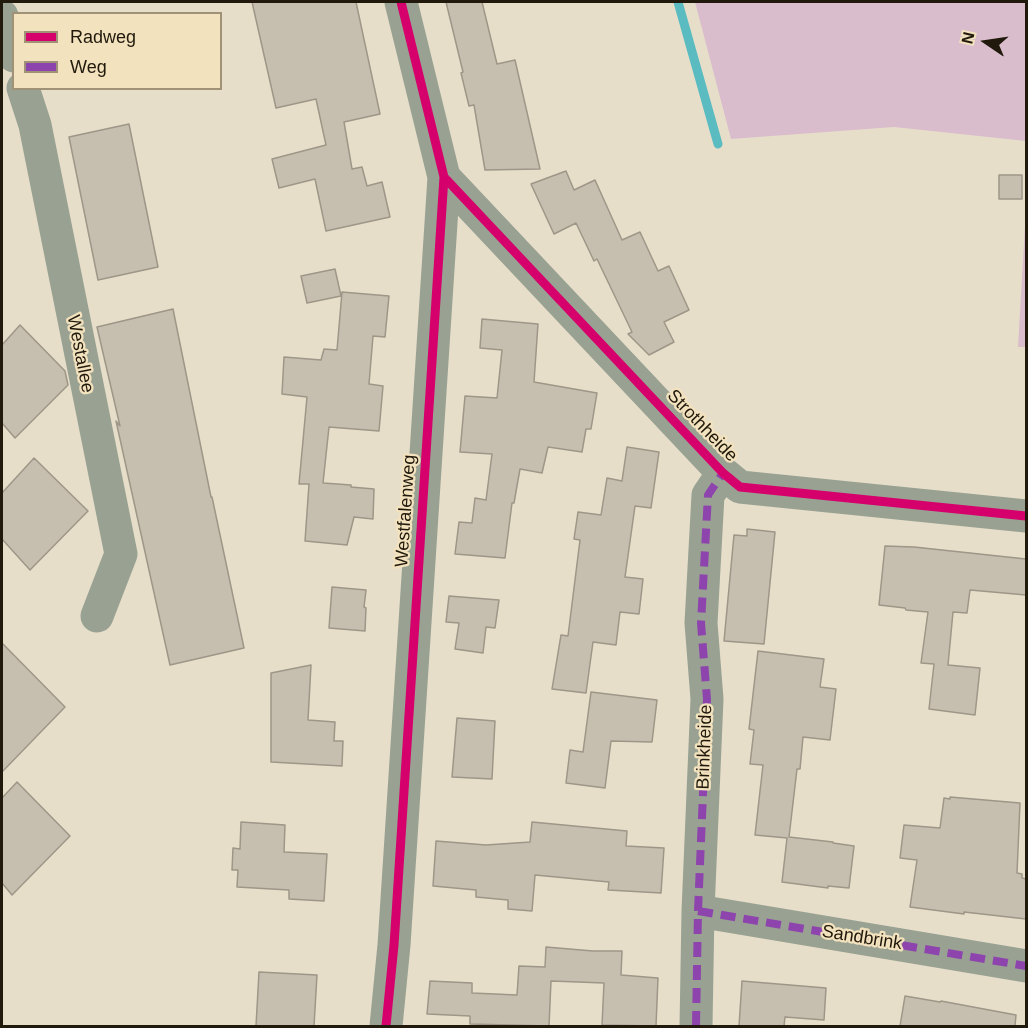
<!DOCTYPE html>
<style>
body{margin:0}
#map{position:relative;width:1028px;height:1028px;overflow:hidden;background:#e7deca;font-family:Arial,sans-serif}
canvas{display:block}
.frame{position:absolute;inset:0;border:3px solid #20190c;pointer-events:none}
.legend{position:absolute;left:12px;top:12px;width:210px;height:78px;box-sizing:border-box;background:#f3e2be;border:2px solid #9f9277;margin:0;padding:8px 10px;list-style:none;font-size:18px;color:#20190c}
.legend li{display:flex;align-items:center;gap:12px;height:30px}
.legend b{width:30px;border:2px solid #9f9277}
.north{position:absolute;left:956px;top:12px;width:60px;height:60px;-webkit-text-stroke:4px #f3e2be;paint-order:stroke;rotate:283deg;font-size:16px;font-weight:700;line-height:24px;text-align:center;color:#20190c}
.north::after{content:'';display:block;margin:auto;width:21px;height:27px;background:#20190c;clip-path:polygon(50% 0,100% 100%,50% 72%,0 100%)}
</style>
<div id="map">
<canvas width="1028" height="1028"></canvas>
<div class="frame"></div>
<ul class="legend">
<li><b style="height:8px;background:#d6006c"></b>Radweg</li>
<li><b style="height:8px;background:#8e44ad"></b>Weg</li>
</ul>
<div class="north">N</div>
</div>
<script>
const ctx = document.querySelector('canvas').getContext('2d');
ctx.lineJoin = 'round';
function fillPath(path, color) {
  ctx.fillStyle = color;
  ctx.fill(path, 'evenodd');
}
function strokePath(path, color, width, dash) {
  ctx.strokeStyle = color;
  ctx.lineWidth = width;
  ctx.lineCap = dash ? 'butt' : 'round';
  ctx.setLineDash(dash || []);
  ctx.stroke(path);
}
function label(font, color, halo, rows, align = 'center') {
  ctx.font = font + ' Arial,sans-serif';
  ctx.lineWidth = 4.5;
  ctx.setLineDash([]);
  ctx.textBaseline = 'middle';
  ctx.strokeStyle = halo;
  ctx.fillStyle = color;
  for (const [text, x, y, turn = 0] of rows) {
    ctx.save();
    ctx.translate(x, y);
    ctx.rotate((+turn || 0) * Math.PI / 180);
    ctx.textAlign = isNaN(turn) ? turn : align;
    if (halo) ctx.strokeText(text, 0, 0);
    ctx.fillText(text, 0, 0);
    ctx.restore();
  }
}
const green = new Path2D(`
 M695 2H1026V141L894 127 731 139Z
 M1026 209V347H1018Z`);
const stream = new Path2D(`
 M678 2 718 144`);
const building = new Path2D(`
 M252 2H356L380 114 344 122 352 169 362 167 367 186 382 182 390 217 326 231 315 179 279 188 272 159 326 145 316 99 276 108Z
 M446 2H482L497 64 515 60 540 169 485 170 474 105 469 106 461 73 463 72Z
 M129 124 158 267 98 280 69 137Z
 M566 171 574 190 595 180 622 240 640 232 658 271 669 266 689 310 664 322 674 342 649 355 628 334 632 332 597 259 594 261 576 223 554 234 531 184Z
 M999 175H1022V199H999Z
 M335 269 341 296 307 303 301 276Z
 M342 292 389 296 385 337 373 336 369 384 383 386 379 431 329 427 323 483 351 485V487L374 489 373 519 354 517 347 545 305 541 309 484H299L307 397 282 394 284 357 321 360 324 349 337 350Z
 M173 309 211 497H212L244 648 170 665 116 421 120 426 97 327Z
 M482 319 538 324 534 382 597 393 591 429H586L582 452 548 447 542 473 520 469 514 503H512L505 558 455 554 459 522 472 523 475 498 486 500 492 454 460 452 465 396 497 398 502 350 480 348Z
 M20 325 65 371 68 385 15 438 2 423V345Z
 M627 447 659 452 651 508 635 506 625 577 643 579 639 614 620 612 616 645 593 642 586 693 552 689 561 635 568 636 580 540 574 539 578 512 601 515 607 478 622 481Z
 M34 458 88 511 30 570 2 539V493Z
 M747 529 775 532 764 644 724 641 734 535 747 536Z
 M885 546 914 547 1026 559V595L970 590 967 613 953 612 948 665 980 668 975 715 929 709 934 664 921 663 928 612 906 610 905 608 879 605Z
 M332 587 366 590 364 607 366 608 365 631 329 628Z
 M449 596 499 600 495 628 486 627 483 653 455 649 459 623 446 622Z
 M2 643 65 707 2 772Z
 M758 651 824 659 820 687 836 689 830 740 803 737 800 769H797L789 837 833 842V843L854 846 849 888 828 886V888L782 882 787 838 755 835 763 765 750 764 754 730 749 729Z
 M311 665 308 720 335 722 334 741H343L342 766 271 762V673Z
 M591 692 657 700 652 742 611 741 605 788 566 783 570 750 583 752Z
 M457 718 495 721 492 779 452 777Z
 M17 782 70 836 12 895 2 883V798Z
 M950 797 1020 803 1017 873 1022 874V878L1026 879V919L964 912V914L910 907 917 860 900 858 904 825 940 828 944 798 950 799Z
 M241 822 285 825 284 852 327 854 324 901 289 899V890L237 887 238 870H232L233 848 240 849Z
 M532 822 627 831 626 846 664 848 661 893 608 890 609 882 535 875 532 911 508 909V900L476 897V890L433 886 436 841 486 845 530 842Z
 M546 947 593 951H622L621 975 658 978 656 1026 602 1025 604 983 551 981 549 1026 470 1024V1016L427 1014 430 981 472 983V993L517 995 519 966 545 967Z
 M259 972 317 975 314 1026H256Z
 M742 981 826 988 824 1020 785 1017 784 1026H739Z
 M905 996 940 1002 941 1001 1016 1015 1015 1026H900Z`);
const minor = new Path2D(`
 M2 16 14 56
 M23 88 35 125 121 554 97 616
 M444 177 723 473 740 487 1026 516
 M698 911 1026 966
 M386 1026 394 945 444 177 401 2
 M696 1026 698 911 707 699 701 623 708 495 723 473`);
const quiet = new Path2D(`
 M698 911 1026 966
 M696 1026 698 911 707 699 701 623 708 495 723 473`);
const cycleway = new Path2D(`
 M444 177 723 473 740 487 1026 516
 M386 1026 394 945 444 177 401 2`);
const streetNames = [
 ["Westallee",80,354,79],
 ["Strothheide",702,426,46],
 ["Westfalenweg",406,511,-86],
 ["Brinkheide",705,747,-88],
 ["Sandbrink",862,938,9]
];
fillPath(green, '#d9bdcd');
strokePath(stream, '#5abcc1', 9);
fillPath(building, '#c6bfb0');
strokePath(building, '#9e9687', 1.5);
strokePath(minor, '#99a292', 33);
strokePath(quiet, '#8e44ad', 8, [15, 8]);
strokePath(cycleway, '#d6006c', 9);
label('18px', '#20190c', '#f3e2be', streetNames);
</script>
